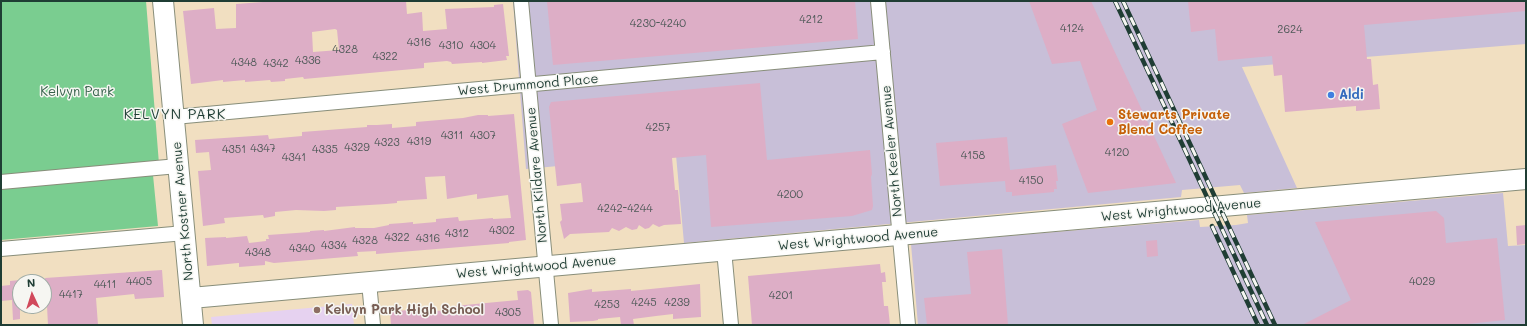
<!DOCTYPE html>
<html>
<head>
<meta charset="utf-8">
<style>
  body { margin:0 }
  #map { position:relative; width:1527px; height:326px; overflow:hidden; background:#f1dfc1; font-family:Mali,sans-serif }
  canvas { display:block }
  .frame { position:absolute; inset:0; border:2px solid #1f3d34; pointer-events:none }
  .north { position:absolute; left:12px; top:274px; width:40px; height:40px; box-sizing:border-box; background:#f6f6f2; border:1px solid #a0aca6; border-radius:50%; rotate:356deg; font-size:11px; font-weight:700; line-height:16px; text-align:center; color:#1f3d34 }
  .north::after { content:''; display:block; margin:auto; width:14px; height:18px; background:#d1495b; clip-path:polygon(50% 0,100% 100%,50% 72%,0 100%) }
</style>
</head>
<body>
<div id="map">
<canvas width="1527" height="326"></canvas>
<div class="frame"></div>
<div class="north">N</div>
</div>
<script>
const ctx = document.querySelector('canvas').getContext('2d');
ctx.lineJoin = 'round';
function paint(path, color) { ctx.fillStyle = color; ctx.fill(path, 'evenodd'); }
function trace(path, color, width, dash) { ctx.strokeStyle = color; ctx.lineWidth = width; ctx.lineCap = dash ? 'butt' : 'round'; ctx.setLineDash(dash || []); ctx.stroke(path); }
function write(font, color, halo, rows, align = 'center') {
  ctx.font = font + ' Mali,sans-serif'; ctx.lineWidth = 3; ctx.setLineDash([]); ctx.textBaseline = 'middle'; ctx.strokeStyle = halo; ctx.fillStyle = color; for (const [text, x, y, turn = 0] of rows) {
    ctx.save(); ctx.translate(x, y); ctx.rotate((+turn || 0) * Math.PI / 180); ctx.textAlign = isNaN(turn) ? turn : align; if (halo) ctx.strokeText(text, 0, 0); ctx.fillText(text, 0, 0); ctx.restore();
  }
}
const built = new Path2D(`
  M 352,304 L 354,325 L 212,325 L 211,317 Z`);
const industrial = new Path2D(`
  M 513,1 L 1526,1 L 1526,44 L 1242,67 L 1297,188 L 1244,193 L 1240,185 L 1182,190 L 1181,197 L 684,243 L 676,155 L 526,169 Z
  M 1503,193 L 1508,246 L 1526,245 L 1526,325 L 918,325 L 911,244 L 1199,220 L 1200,227 L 1236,225 L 1248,223 L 1247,215 Z`);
const green = new Path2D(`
  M 1,1 L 146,1 L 159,164 L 1,177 Z
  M 153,175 L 158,226 L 1,240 L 1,189 Z`);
const building = new Path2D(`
  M 276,1 L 406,1 L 407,14 L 422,12 L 423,31 L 447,29 L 445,9 L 494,7 L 494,5 L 503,4 L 509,56 L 506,56 L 507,60 L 482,63 L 482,62 L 452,64 L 451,62 L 447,61 L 424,63 L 424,68 L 304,79 L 303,77 L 285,79 L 285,81 L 271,82 L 270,80 L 245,82 L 245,80 L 223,82 L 223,80 L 191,84 L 183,11 L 214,8 L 216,29 L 236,28 L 236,4 ZM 335,29 L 337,30 L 339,50 L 313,52 L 312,32 Z
  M 547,1 L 855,1 L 858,39 L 553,65 Z
  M 1029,1 L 1091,1 L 1176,183 L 1088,193 L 1062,124 L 1097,110 L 1080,61 L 1052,64 Z
  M 1188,1 L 1526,1 L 1526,11 L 1364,25 L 1367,59 L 1371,59 L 1373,85 L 1378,84 L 1380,109 L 1356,111 L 1356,106 L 1285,112 L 1282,75 L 1274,76 L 1272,56 L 1218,61 L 1215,29 L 1191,32 Z
  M 760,83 L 767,160 L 870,150 L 872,174 L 871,177 L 873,206 L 872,210 L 852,216 L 711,227 L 706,155 L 672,158 L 675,190 L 678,190 L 681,224 L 664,225 L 659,227 L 653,224 L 649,228 L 645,229 L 639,225 L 637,229 L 632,230 L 626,227 L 619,231 L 612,228 L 609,232 L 570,234 L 564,239 L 560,222 L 562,220 L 560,204 L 583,202 L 581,183 L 557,186 L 549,107 L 551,102 Z
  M 514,114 L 526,240 L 509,242 L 509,243 L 376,254 L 376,251 L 357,252 L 358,256 L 274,263 L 265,261 L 265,265 L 239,267 L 239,263 L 238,263 L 207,266 L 205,238 L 226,237 L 226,238 L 247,236 L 249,243 L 266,241 L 266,239 L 269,239 L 268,235 L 310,232 L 310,231 L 324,230 L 324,231 L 355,227 L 355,228 L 374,228 L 389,225 L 389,224 L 403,223 L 413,222 L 413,224 L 436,222 L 436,219 L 458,217 L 459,221 L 493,218 L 493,219 L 511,218 L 508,195 L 477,199 L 477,194 L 447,199 L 445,176 L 425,177 L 427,199 L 397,201 L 397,203 L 386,204 L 336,207 L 336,210 L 324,211 L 296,210 L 275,212 L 275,216 L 264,218 L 263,215 L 224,218 L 225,223 L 203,226 L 198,171 L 211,170 L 209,152 L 196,153 L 195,140 L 268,135 L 269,139 L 302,136 L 302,132 L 367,127 L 367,125 L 377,125 L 392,124 L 392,128 L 416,126 L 416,122 L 463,118 L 478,115 L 488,115 L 488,116 Z
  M 1007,137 L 1010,170 L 1056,165 L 1058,181 L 1056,181 L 1057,189 L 1054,189 L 1054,192 L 1012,196 L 1012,192 L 1006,192 L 1005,181 L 940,186 L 936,143 Z
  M 1436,211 L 1444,218 L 1446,243 L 1497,238 L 1505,320 L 1458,325 L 1302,325 L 1351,300 L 1315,222 Z
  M 1526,225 L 1526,244 L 1517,245 L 1516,226 Z
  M 1157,240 L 1158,256 L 1147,257 L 1146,241 Z
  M 1002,249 L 1008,325 L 927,325 L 924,298 L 971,294 L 967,252 Z
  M 880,264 L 881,273 L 885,272 L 886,282 L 882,282 L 884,306 L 888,306 L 890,325 L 752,325 L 748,276 Z
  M 162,270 L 164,297 L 135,299 L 134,294 L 96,298 L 98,325 L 48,325 L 47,306 L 48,306 L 45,278 Z
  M 20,280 L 20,319 L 13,320 L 12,300 L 1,301 L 1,286 L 10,285 L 10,281 Z
  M 700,284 L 701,317 L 673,319 L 673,314 L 656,316 L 633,319 L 634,325 L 621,325 L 620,317 L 598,319 L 598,320 L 593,321 L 570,322 L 568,293 L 592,289 L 592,292 L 631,289 L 631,291 Z
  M 528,290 L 531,292 L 534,325 L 391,325 L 390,312 L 433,307 L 434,311 L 454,310 L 454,306 L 518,300 L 517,291 Z`);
const street = new Path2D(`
  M 521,1 L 551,325
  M 878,1 L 908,325
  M 174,117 L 883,52
  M 1,182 L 178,166
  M 1,249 L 185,233
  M 724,250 L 731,325
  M 369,282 L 373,325`);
const secondary = new Path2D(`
  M 163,1 L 193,325
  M 191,298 L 1526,179`);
const rail = new Path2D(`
  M 1115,1 L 1267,325
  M 1123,1 L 1275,325
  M 1212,226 L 1258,325`);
const markers = [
  [1331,95,4,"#3f7fe0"],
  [1110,122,4,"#e8710a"],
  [317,310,4,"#8d6e63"]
];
const numberNames = [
  ["4212",811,20],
  ["4230-4240",658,24],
  ["4124",1072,29],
  ["2624",1290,30],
  ["4316",419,43],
  ["4310",451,46],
  ["4304",483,46],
  ["4328",345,50],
  ["4322",385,57],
  ["4336",308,61],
  ["4348",244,63],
  ["4342",276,64],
  ["4257",658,128],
  ["4311",452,136],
  ["4307",483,136],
  ["4319",419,142],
  ["4323",387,143],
  ["4329",357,148],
  ["4347",263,149],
  ["4351",234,150],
  ["4335",325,150],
  ["4120",1117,153],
  ["4158",973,156],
  ["4341",294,158],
  ["4150",1031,181],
  ["4200",790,195],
  ["4242-4244",625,209],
  ["4302",502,231],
  ["4312",457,234],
  ["4322",397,238],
  ["4316",428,239],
  ["4328",365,241],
  ["4334",334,246],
  ["4340",302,249],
  ["4348",258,253],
  ["4405",139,282],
  ["4029",1422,282],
  ["4411",105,285],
  ["4417",71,295],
  ["4201",781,296],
  ["4245",644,303],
  ["4239",677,303],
  ["4253",607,305],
  ["4305",508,313]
];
const streetNames = [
  ["West Drummond Place",528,85,-5],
  ["North Keeler Avenue",892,151,-95],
  ["North Kildare Avenue",537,175,-95],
  ["West Wrightwood Avenue",1181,210,-5],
  ["North Kostner Avenue",183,211,-95],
  ["West Wrightwood Avenue",858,239,-5],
  ["West Wrightwood Avenue",536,267,-5]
];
const parkNames = [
  ["Kelvyn Park",77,92]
];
const shopNames = [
  ["Aldi",1339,95]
];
const foodNames = [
  ["Stewarts Private",1118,115],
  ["Blend Coffee",1118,130]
];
const educationNames = [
  ["Kelvyn Park High School",325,310]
];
const neighbourhoodNames = [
  ["KELVYN PARK",175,115]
];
paint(built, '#e6d2f0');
paint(industrial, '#c8bfd8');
paint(green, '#7acd90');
paint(building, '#ddaec6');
trace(street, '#888e7a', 16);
trace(secondary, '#888e7a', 22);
trace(street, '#fff', 14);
trace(secondary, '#fff', 20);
trace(rail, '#1f3d34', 4.5);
trace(rail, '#f6f6f2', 3, [9]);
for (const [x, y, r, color] of markers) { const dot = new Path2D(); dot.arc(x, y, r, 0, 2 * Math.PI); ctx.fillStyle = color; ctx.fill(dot); trace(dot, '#f6f6f2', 1.5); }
write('11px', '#4e5958', null, numberNames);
write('13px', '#1f3d34', '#f6f6f2', streetNames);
write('13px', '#36614b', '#f6f6f2', parkNames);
write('bold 13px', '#366cbe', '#f6f6f2', shopNames, 'left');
write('bold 13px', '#c56008', '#f6f6f2', foodNames, 'left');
write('bold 13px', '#785e54', '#f6f6f2', educationNames, 'left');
ctx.letterSpacing = '1px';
write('14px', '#1f3d34', '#f6f6f2', neighbourhoodNames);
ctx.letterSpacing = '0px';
</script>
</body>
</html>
